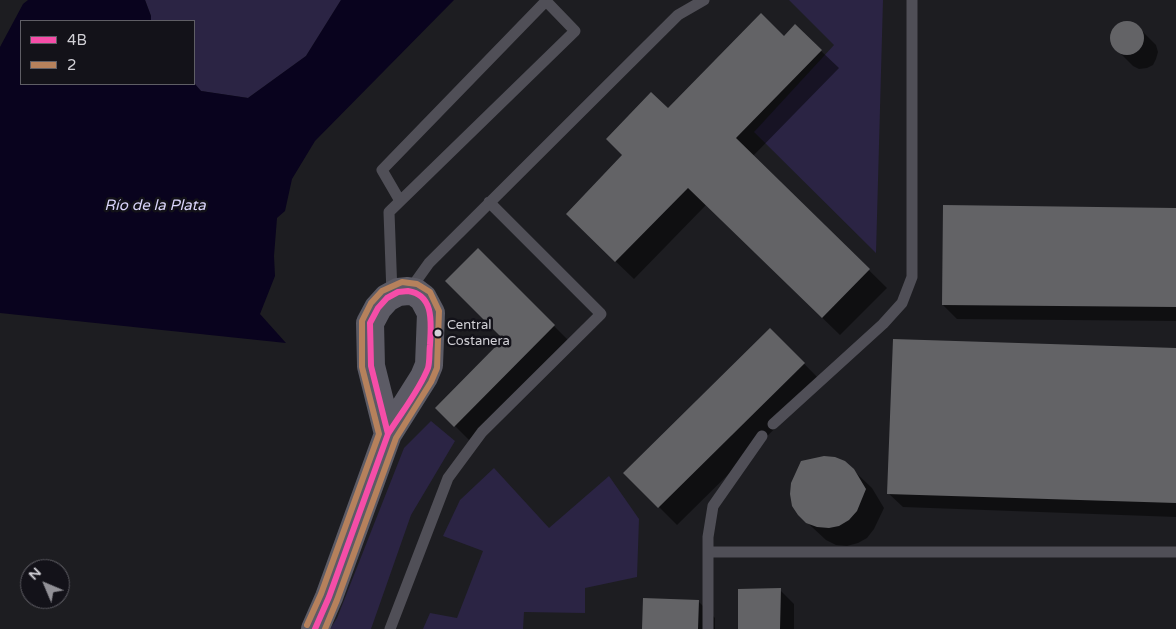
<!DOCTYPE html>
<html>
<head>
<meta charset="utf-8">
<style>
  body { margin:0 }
  #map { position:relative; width:1176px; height:629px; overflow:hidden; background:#1d1d21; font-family:"Varela Round",sans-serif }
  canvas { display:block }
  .legend { position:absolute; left:20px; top:20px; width:175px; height:65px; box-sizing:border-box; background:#131219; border:1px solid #5f5e65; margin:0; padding:6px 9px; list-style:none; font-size:15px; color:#d1d0d6 }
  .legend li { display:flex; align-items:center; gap:10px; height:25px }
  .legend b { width:25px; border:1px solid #5f5e65 }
  .north { position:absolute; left:20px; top:559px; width:50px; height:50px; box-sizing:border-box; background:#131219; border:1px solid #5f5e65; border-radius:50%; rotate:315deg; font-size:14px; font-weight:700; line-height:20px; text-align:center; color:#d1d0d6 }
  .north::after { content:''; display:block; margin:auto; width:18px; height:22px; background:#929197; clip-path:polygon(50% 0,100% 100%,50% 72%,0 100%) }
</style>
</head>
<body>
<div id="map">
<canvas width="1176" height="629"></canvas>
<ul class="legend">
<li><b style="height:6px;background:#f54da8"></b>4B</li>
<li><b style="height:6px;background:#b6815c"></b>2</li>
</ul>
<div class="north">N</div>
</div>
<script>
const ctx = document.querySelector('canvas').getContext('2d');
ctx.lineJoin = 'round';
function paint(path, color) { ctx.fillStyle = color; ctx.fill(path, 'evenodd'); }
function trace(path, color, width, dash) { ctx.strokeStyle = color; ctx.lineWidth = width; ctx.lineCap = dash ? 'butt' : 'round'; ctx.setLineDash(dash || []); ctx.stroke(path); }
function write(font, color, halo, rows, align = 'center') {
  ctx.font = font + ' "Varela Round",sans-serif'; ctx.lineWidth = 5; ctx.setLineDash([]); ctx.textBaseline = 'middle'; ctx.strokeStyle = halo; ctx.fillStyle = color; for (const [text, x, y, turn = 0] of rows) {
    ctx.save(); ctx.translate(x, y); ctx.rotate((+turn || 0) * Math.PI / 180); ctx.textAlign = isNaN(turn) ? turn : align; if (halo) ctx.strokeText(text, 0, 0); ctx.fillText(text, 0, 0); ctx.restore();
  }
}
const green = new Path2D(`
  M 145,0 L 341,0 L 306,56 L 248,98 L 201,91 L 194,83 L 194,21 L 151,21 L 151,16 Z
  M 789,0 L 883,0 L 876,253 L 754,132 L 834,45 Z
  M 431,421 L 455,441 L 411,515 L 371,629 L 330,629 L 337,618 L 404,448 Z
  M 494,468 L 549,528 L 609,476 L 639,519 L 637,577 L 585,588 L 585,613 L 524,612 L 523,629 L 423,629 L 430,613 L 457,618 L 483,551 L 443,536 L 460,500 Z`);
const water = new Path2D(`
  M 28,0 L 145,0 L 151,16 L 151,21 L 21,21 L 21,84 L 194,83 L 201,91 L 248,98 L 306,56 L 341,0 L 454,0 L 315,141 L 292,179 L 285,211 L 277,218 L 274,256 L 275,276 L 260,314 L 286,343 L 0,313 L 0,47 L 23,4 Z`);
const shadow = new Path2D(`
  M 1122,23 L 1129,23 L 1136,25 L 1156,45 L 1158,52 L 1156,59 L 1153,65 L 1147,68 L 1139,69 L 1133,66 L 1113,46 L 1111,39 L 1112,32 L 1116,27 Z
  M 784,38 L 821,51 L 839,68 L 753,156 L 887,288 L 840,335 L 706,205 L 634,279 L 585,232 L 668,110 Z
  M 1176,209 L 1176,321 L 957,319 L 943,305 Z
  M 478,250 L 572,344 L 473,444 L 437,408 L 505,339 Z
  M 770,329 L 822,382 L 677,525 L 625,473 Z
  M 1176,349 L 1176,517 L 903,507 L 888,493 Z
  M 853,470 L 872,488 L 884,508 L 874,529 L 867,538 L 858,543 L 847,546 L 836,545 L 826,540 L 799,515 Z
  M 780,590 L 794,604 L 794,629 L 739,629 Z
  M 698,601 L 715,618 L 715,629 L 644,629 Z`);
const building = new Path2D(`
  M 761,13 L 784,36 L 795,24 L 822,50 L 736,138 L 870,269 L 822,318 L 688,188 L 615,262 L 566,214 L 622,155 L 606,139 L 651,92 L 668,108 Z
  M1110 38a17 17 0 1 1 34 0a17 17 0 1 1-34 0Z
  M 943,205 L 1176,208 L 1176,307 L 942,305 Z
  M 478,248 L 555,325 L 454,427 L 435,408 L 503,339 L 445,281 Z
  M 770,328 L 805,363 L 658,508 L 623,473 Z
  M 893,339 L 1176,348 L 1176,503 L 887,494 Z
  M 824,456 L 835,457 L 845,461 L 854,469 L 866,489 L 857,511 L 849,520 L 839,526 L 829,528 L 817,527 L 806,523 L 798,515 L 792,506 L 790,494 L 791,483 L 801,461 Z
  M 781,588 L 780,629 L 738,629 L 738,589 Z
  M 643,598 L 699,600 L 698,629 L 642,629 Z`);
const lane = new Path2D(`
  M 409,291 L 429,263 L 678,15 L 704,0
  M 392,294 L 389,212 L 575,31 L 546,1 L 382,170 L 400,201
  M 773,424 L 883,324 L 902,303 L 912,277 L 912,0
  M 708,552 L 1176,552
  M 390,629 L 448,478 L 482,432 L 601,314 L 489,202
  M 708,629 L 708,537 L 713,506 L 762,436`);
const secondary = new Path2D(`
  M 315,629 L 329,597 L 388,434 L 424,377 L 429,365 L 431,313 L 423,298 L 415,292 L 408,291 L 398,292 L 387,298 L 378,308 L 370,323 L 371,366 L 388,434`);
const bus1 = new Path2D(`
  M 408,291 C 435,295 431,324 430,345 C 429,352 430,361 428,368 C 419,391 401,413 388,434 L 371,366 L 370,323 L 378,308 L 387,298 L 398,292 Z
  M 315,629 L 329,597 L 388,434`);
const bus2 = new Path2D(`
  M 307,625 L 321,594 L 379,434 L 362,367 L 362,321 L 371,303 L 382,291 L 402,282 L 417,284 L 430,292 L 439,311 L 437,368 L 431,382 L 396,438 L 337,600 L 325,629`);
const markers = [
  [438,333,4.5,"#d1d0d6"]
];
const busNames = [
  ["Central",447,326],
  ["Costanera",447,342]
];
const waterNames = [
  ["Río de la Plata",155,206]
];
paint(green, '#2b2444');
paint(water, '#09031e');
paint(shadow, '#0007');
paint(building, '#636366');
trace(lane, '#504f57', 11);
trace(secondary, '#5c5b65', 28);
trace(bus1, '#f54da8', 6);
trace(bus2, '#b6815c', 6);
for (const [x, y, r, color] of markers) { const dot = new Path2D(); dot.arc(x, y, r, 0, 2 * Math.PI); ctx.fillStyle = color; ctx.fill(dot); trace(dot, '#131219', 2); }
write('13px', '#d1d0d6', '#131219', busNames, 'left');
write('italic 15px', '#d8d3f8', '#131219', waterNames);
</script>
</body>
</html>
